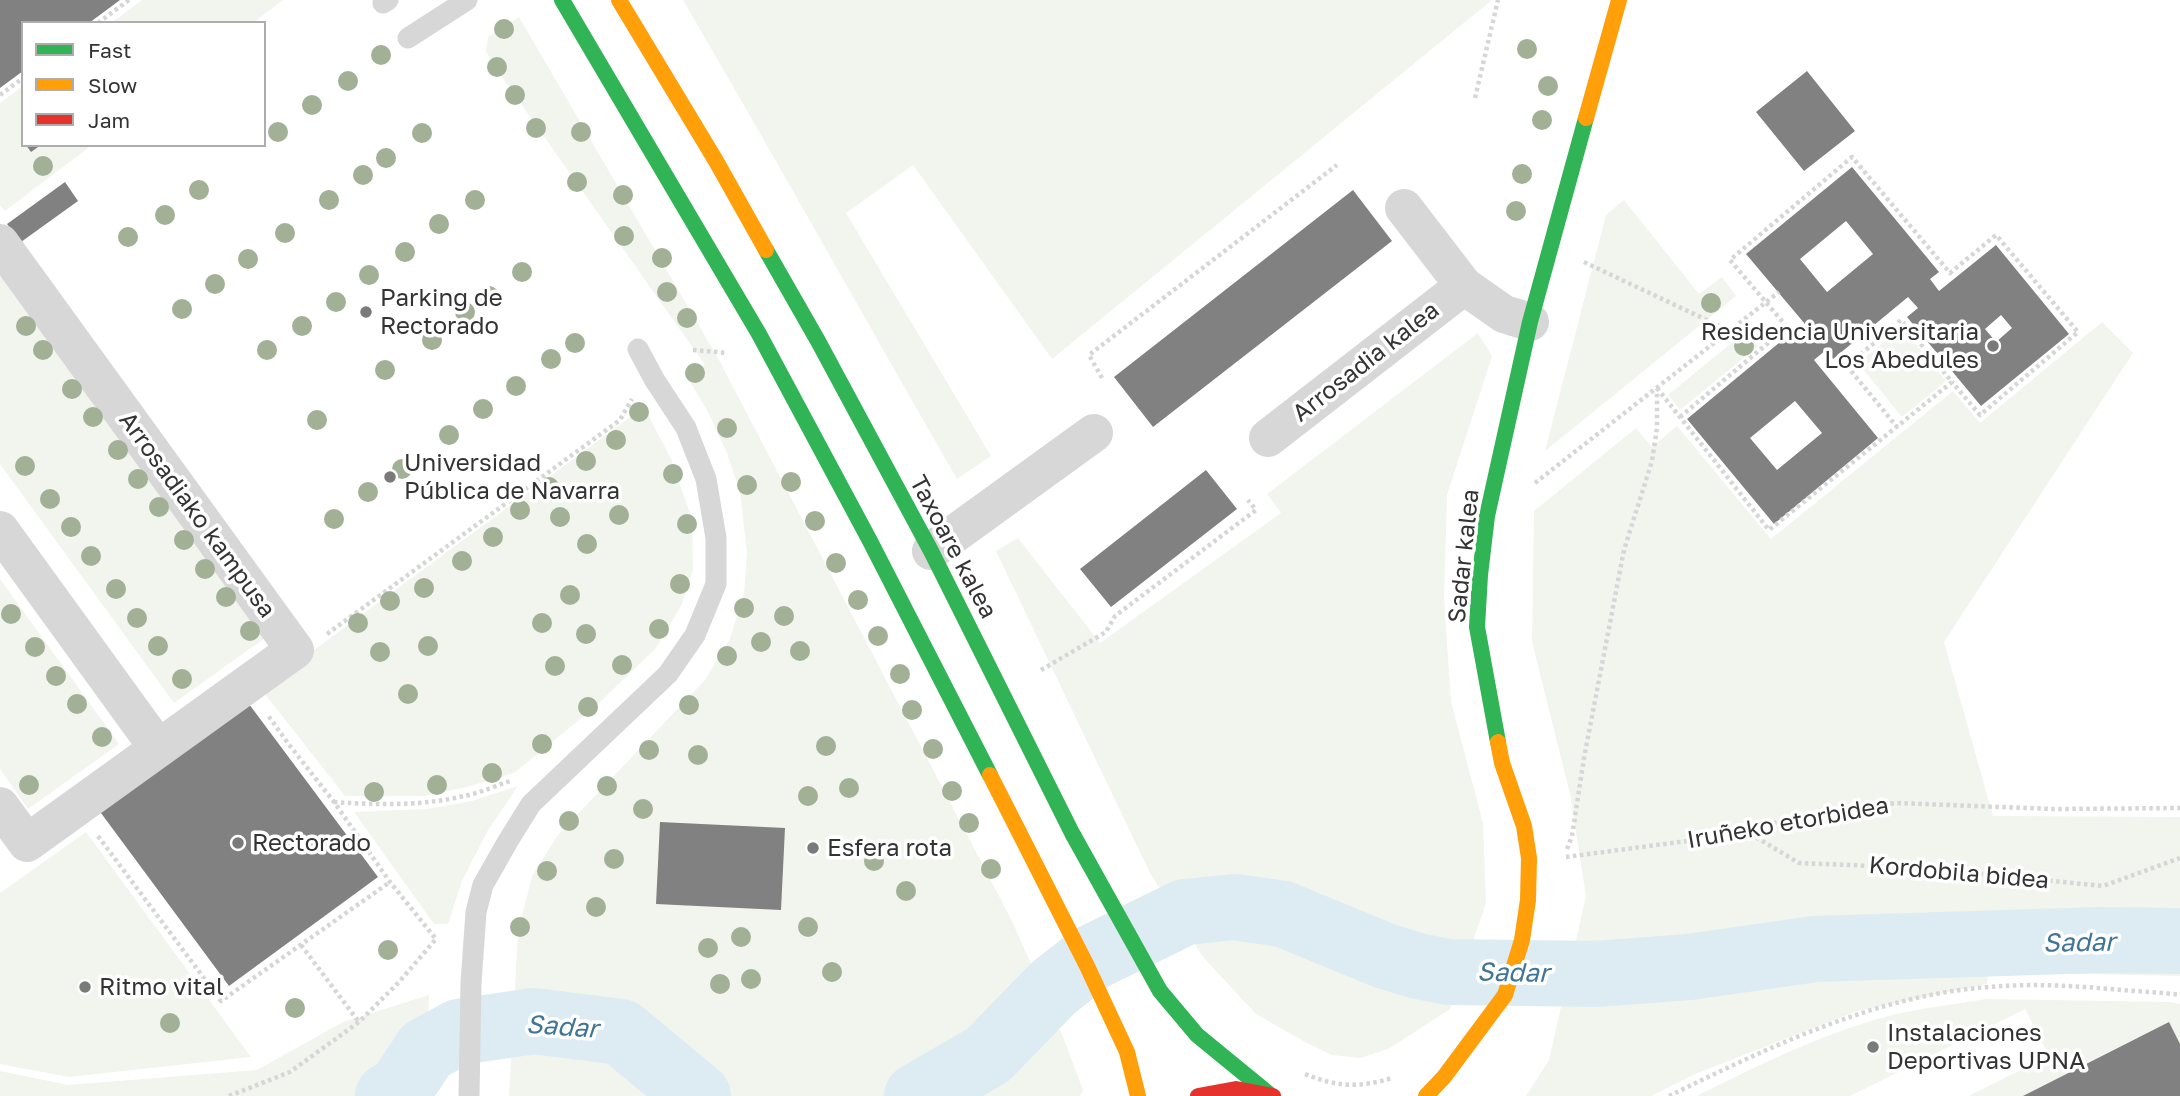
<!DOCTYPE html>
<html>
<head>
<meta charset="utf-8">
<style>
  body { margin:0 }
  #map { position:relative; width:2180px; height:1096px; overflow:hidden; background:#fff; font-family:"Golos Text",sans-serif }
  canvas { display:block }
  .legend { position:absolute; left:21px; top:21px; width:245px; height:126px; box-sizing:border-box; background:#fff; border:2px solid #adadad; margin:0; padding:9px 12px; list-style:none; font-size:21px; color:#333 }
  .legend li { display:flex; align-items:center; gap:14px; height:35px }
  .legend b { width:35px; border:2px solid #adadad }
</style>
</head>
<body>
<div id="map">
<canvas width="2180" height="1096"></canvas>
<ul class="legend">
<li><b style="height:9px;background:#30b455"></b>Fast</li>
<li><b style="height:9px;background:#ff9f0a"></b>Slow</li>
<li><b style="height:9px;background:#e5322d"></b>Jam</li>
</ul>
</div>
<script>
const ctx = document.querySelector('canvas').getContext('2d');
ctx.lineJoin = 'round';
function paint(path, color) { ctx.fillStyle = color; ctx.fill(path, 'evenodd'); }
function trace(path, color, width, dash) { ctx.strokeStyle = color; ctx.lineWidth = width; ctx.lineCap = dash ? 'butt' : 'round'; ctx.setLineDash(dash || []); ctx.stroke(path); }
function write(font, color, halo, rows, align = 'center') {
  ctx.font = font + ' "Golos Text",sans-serif'; ctx.lineWidth = 7; ctx.setLineDash([]); ctx.textBaseline = 'middle'; ctx.strokeStyle = halo; ctx.fillStyle = color; for (const [text, x, y, turn = 0] of rows) {
    ctx.save(); ctx.translate(x, y); ctx.rotate((+turn || 0) * Math.PI / 180); ctx.textAlign = isNaN(turn) ? turn : align; if (halo) ctx.strokeText(text, 0, 0); ctx.fillText(text, 0, 0); ctx.restore();
  }
}
const green = new Path2D(`
  M 142,0 L 283,0 L 253,23 L 111,23 Z
  M 683,0 L 1492,0 L 1052,359 L 913,165 L 846,213 L 991,456 L 957,479 C 865,319 776,159 683,0 Z
  M 519,17 L 719,360 L 1012,921 L 1063,1037 L 1083,1090 L 1080,1096 L 509,1096 L 518,933 L 532,876 L 558,835 L 705,680 L 730,639 L 744,593 L 747,553 L 740,492 L 727,453 L 709,414 L 688,378 L 705,365 L 495,67 L 486,51 L 488,37 Z
  M 23,86 L 23,145 L 92,145 L 5,211 L 0,205 L 0,103 Z
  M 1624,200 L 1699,294 L 1722,277 L 1736,296 L 1545,451 L 1606,215 Z
  M 0,274 L 265,638 L 174,703 L 0,464 Z
  M 2102,322 L 2133,353 L 1944,642 L 1993,816 L 2180,817 L 2180,976 L 1989,972 L 1987,984 L 1857,1011 L 1695,1074 L 1651,1096 L 1526,1096 L 1549,1060 L 1586,896 L 1570,794 L 1532,642 L 1534,511 L 1636,428 L 1652,447 L 1677,426 L 1771,539 L 1953,391 L 1980,423 Z
  M 1902,328 L 1946,381 L 1902,417 L 1858,363 Z
  M 1746,331 L 1758,346 L 1680,410 L 1668,395 Z
  M 1478,333 L 1492,356 L 1447,495 L 1444,598 L 1451,702 L 1483,823 L 1486,903 L 1450,1009 L 1390,1048 L 1361,1058 L 1332,1055 L 1305,1042 L 1256,1014 L 1203,957 L 1150,873 L 996,551 L 1018,538 L 1100,643 L 1281,513 L 1267,494 Z
  M 644,407 L 671,459 L 692,519 L 693,569 L 681,606 L 656,648 L 595,707 L 514,773 L 467,787 L 424,796 L 345,796 L 261,689 Z
  M 0,579 L 119,744 L 28,809 L 0,769 Z
  M 518,786 L 488,830 L 462,881 L 448,924 L 434,924 L 354,812 L 427,809 L 472,801 Z
  M 86,832 L 251,1057 L 69,1077 L 0,1064 L 0,893 Z
  M 429,995 L 426,1096 L 0,1096 L 0,1071 L 68,1085 L 257,1070 L 343,1022 Z
  M 1986,999 L 2169,1002 L 2180,1004 L 2180,1096 L 1969,1096 L 2049,1056 L 2025,1009 L 1850,1096 L 1697,1096 C 1763,1063 1829,1030 1901,1013 C 1929,1007 1958,1004 1986,999 Z`);
const river = new Path2D(`
  M 388,1096 L 400,1089 L 426,1050 L 459,1032 L 534,1021 L 621,1032 L 698,1096
  M 917,1096 L 988,1055 L 1053,988 L 1091,958 L 1185,912 L 1235,907 L 1283,914 L 1385,956 L 1418,966 L 1448,972 L 1596,974 L 1689,967 L 1815,949 L 2099,940 L 2180,941`);
const building = new Path2D(`
  M 0,0 L 120,0 L 89,23 L 23,23 L 23,71 L 0,88 Z
  M 1807,71 L 1855,131 L 1804,171 L 1756,112 Z
  M 26,145 L 41,145 L 31,152 Z
  M 1852,167 L 1939,272 L 1930,279 L 1939,291 L 1996,245 L 2069,334 L 1981,406 L 1907,317 L 1918,308 L 1908,297 L 1833,359 L 1826,350 L 1814,360 L 1878,438 L 1774,524 L 1687,419 L 1791,333 L 1797,340 L 1810,330 L 1746,254 ZM 1846,221 L 1873,254 L 1827,292 L 1800,259 ZM 2001,315 L 2012,328 L 1996,342 L 1985,329 ZM 1795,401 L 1822,433 L 1777,470 L 1750,438 Z
  M 65,182 L 78,201 L 21,242 L 7,224 Z
  M 1353,190 L 1392,241 L 1153,427 L 1114,377 Z
  M 1206,470 L 1237,509 L 1111,607 L 1080,569 Z
  M 246,700 L 378,877 L 229,986 L 98,809 Z
  M 660,822 L 785,828 L 781,910 L 656,904 Z
  M 2169,1022 L 2180,1044 L 2180,1096 L 2023,1096 Z`);
const path = new Path2D(`
  M 98,23 L 129,0
  M 0,95 L 23,78
  M 1475,98 L 1498,0
  M 1584,262 L 1730,331
  M 693,350 L 728,353
  M 1102,378 L 1089,355 L 1337,165
  M 1657,388 L 1769,530 L 1952,382 L 1901,320 L 1847,366 L 1897,427
  M 1680,417 L 1787,327 L 1730,260 L 1852,157 L 1950,273 L 1996,235 L 2078,332 L 1980,415 L 1952,382
  M 1535,483 L 1779,292
  M 327,634 L 620,420 L 632,399
  M 1041,670 L 1106,632 L 1115,616 L 1256,510 L 1248,500
  M 334,802 C 376,805 423,806 464,796 C 480,793 495,786 510,781
  M 1744,830 L 1799,863 L 1923,868 L 2103,886 L 2180,858
  M 98,836 L 221,1001 L 390,882
  M 1567,849 L 1572,836 L 1584,758 L 1624,550 L 1652,461 L 1657,428 L 1657,389
  M 1566,857 L 1687,841 L 1817,814 L 1896,803 L 2054,809 L 2180,808
  M 301,945 L 359,1022
  M 1305,1074 C 1337,1087 1359,1088 1392,1078
  M 229,1096 L 290,1072 L 359,1022 L 399,982 L 436,939 L 390,882 L 334,802 L 290,746 L 267,714
  M 1669,1096 C 1769,1047 1877,995 1989,987 C 2034,983 2077,986 2122,990 C 2141,992 2161,992 2180,995`);
const lane = new Path2D(`
  M 383,3 L 388,0
  M 408,38 L 467,0
  M 469,1096 L 471,983 L 476,912 L 483,885 L 508,841 L 531,804 L 668,674 L 695,635 L 716,584 L 716,538 L 706,479 L 686,428 L 654,379 L 638,349`);
const street = new Path2D(`
  M 1404,208 L 1464,286 L 1504,314 L 1530,322
  M 0,243 L 295,650 L 27,843 L 0,806
  M 1268,438 L 1464,286
  M 0,530 L 158,748
  M 931,551 L 1094,433`);
const fast = new Path2D(`
  M 562,0 L 759,334 L 870,541 L 990,775
  M 766,250 L 818,341 L 931,551 L 1072,833 L 1160,991 L 1197,1035 L 1269,1094
  M 1498,742 L 1477,627 L 1480,575 L 1487,516 L 1530,322 L 1586,118`);
const slow = new Path2D(`
  M 619,0 L 716,161 L 766,250
  M 1586,118 L 1619,0
  M 990,775 L 1087,966 L 1127,1052 L 1138,1096
  M 1426,1096 L 1444,1077 L 1505,995 L 1522,940 L 1528,900 L 1529,858 L 1524,826 L 1502,763 L 1498,742`);
const jam = new Path2D(`
  M 1198,1096 L 1236,1089 L 1273,1096`);
const trees = [
  [504,29],
  [1527,49],
  [381,55],
  [497,67],
  [348,81],
  [1548,86],
  [515,95],
  [312,105],
  [1542,120],
  [536,128],
  [278,132],
  [581,132],
  [422,133],
  [386,158],
  [43,166],
  [1522,174],
  [363,175],
  [577,182],
  [199,190],
  [623,195],
  [329,200],
  [475,200],
  [1516,211],
  [165,215],
  [439,224],
  [285,233],
  [624,236],
  [128,237],
  [405,252],
  [662,258],
  [248,259],
  [522,272],
  [369,275],
  [215,284],
  [667,292],
  [489,296],
  [336,302],
  [1711,303],
  [182,309],
  [465,312],
  [687,318],
  [26,326],
  [302,326],
  [432,340],
  [575,343],
  [1744,346],
  [43,350],
  [267,350],
  [551,359],
  [385,370],
  [695,373],
  [516,386],
  [72,389],
  [483,409],
  [639,412],
  [93,417],
  [317,420],
  [727,428],
  [449,435],
  [616,440],
  [118,450],
  [586,461],
  [25,466],
  [402,469],
  [673,474],
  [138,479],
  [791,482],
  [747,485],
  [549,487],
  [368,492],
  [50,499],
  [159,507],
  [520,510],
  [619,515],
  [560,517],
  [334,519],
  [815,521],
  [687,524],
  [71,527],
  [493,537],
  [184,540],
  [587,544],
  [91,556],
  [462,561],
  [836,563],
  [205,569],
  [680,584],
  [424,588],
  [116,589],
  [570,595],
  [226,597],
  [858,600],
  [390,601],
  [744,608],
  [11,614],
  [784,616],
  [137,618],
  [358,623],
  [542,623],
  [659,629],
  [250,631],
  [586,634],
  [878,636],
  [761,642],
  [158,646],
  [428,646],
  [35,647],
  [800,651],
  [380,652],
  [727,656],
  [622,665],
  [555,666],
  [900,674],
  [56,676],
  [182,679],
  [408,694],
  [77,704],
  [689,705],
  [588,707],
  [912,710],
  [102,737],
  [542,744],
  [826,746],
  [933,749],
  [649,750],
  [698,755],
  [492,773],
  [29,785],
  [437,785],
  [607,786],
  [849,788],
  [952,791],
  [374,792],
  [808,796],
  [643,809],
  [569,821],
  [969,823],
  [614,859],
  [874,861],
  [991,869],
  [547,871],
  [906,891],
  [596,907],
  [520,927],
  [808,927],
  [741,937],
  [708,948],
  [388,950],
  [832,972],
  [751,979],
  [720,984],
  [295,1008],
  [170,1023]
];
const markers = [
  [366,312,7,"#7a7a7a"],
  [1993,346,7,"#7a7a7a"],
  [390,477,7,"#7a7a7a"],
  [238,843,7,"#7a7a7a"],
  [813,848,7,"#7a7a7a"],
  [85,987,7,"#7a7a7a"],
  [1873,1047,7,"#7a7a7a"]
];
const poiNames = [
  ["Parking de",380,298],
  ["Rectorado",380,326],
  ["Residencia Universitaria",1979,332,"right"],
  ["Los Abedules",1979,360,"right"],
  ["Universidad",404,463],
  ["Pública de Navarra",404,491],
  ["Rectorado",252,843],
  ["Esfera rota",827,848],
  ["Ritmo vital",99,987],
  ["Instalaciones",1887,1033],
  ["Deportivas UPNA",1887,1061]
];
const streetNames = [
  ["Arrosadia kalea",1366,362,-38],
  ["Arrosadiako kampusa",197,515,54],
  ["Taxoare kalea",953,547,62],
  ["Sadar kalea",1464,556,-84],
  ["Iruñeko etorbidea",1788,823,-10],
  ["Kordobila bidea",1959,873,5]
];
const waterNames = [
  ["Sadar",2079,943,-1],
  ["Sadar",1513,973,1],
  ["Sadar",562,1027,4]
];
paint(green, '#f1f5ed');
trace(river, '#ddebf3', 66);
paint(building, '#818181');
trace(path, '#d6d6d6', 4.5, [3.5, 3.5]);
trace(lane, '#d7d7d7', 21);
trace(street, '#d7d7d7', 38);
trace(fast, '#30b455', 16);
trace(slow, '#ff9f0a', 16);
trace(jam, '#e5322d', 16);
ctx.fillStyle = '#a2b095';
for (const [x, y] of trees) { ctx.beginPath(); ctx.arc(x, y, 10, 0, 2 * Math.PI); ctx.fill(); }
for (const [x, y, r, color] of markers) { const dot = new Path2D(); dot.arc(x, y, r, 0, 2 * Math.PI); ctx.fillStyle = color; ctx.fill(dot); trace(dot, '#fff', 2.5); }
write('24px', '#333', '#fff', poiNames, 'left');
write('24px', '#333', '#fff', streetNames);
write('italic 26px', '#3f7597', '#fff', waterNames);
</script>
</body>
</html>
